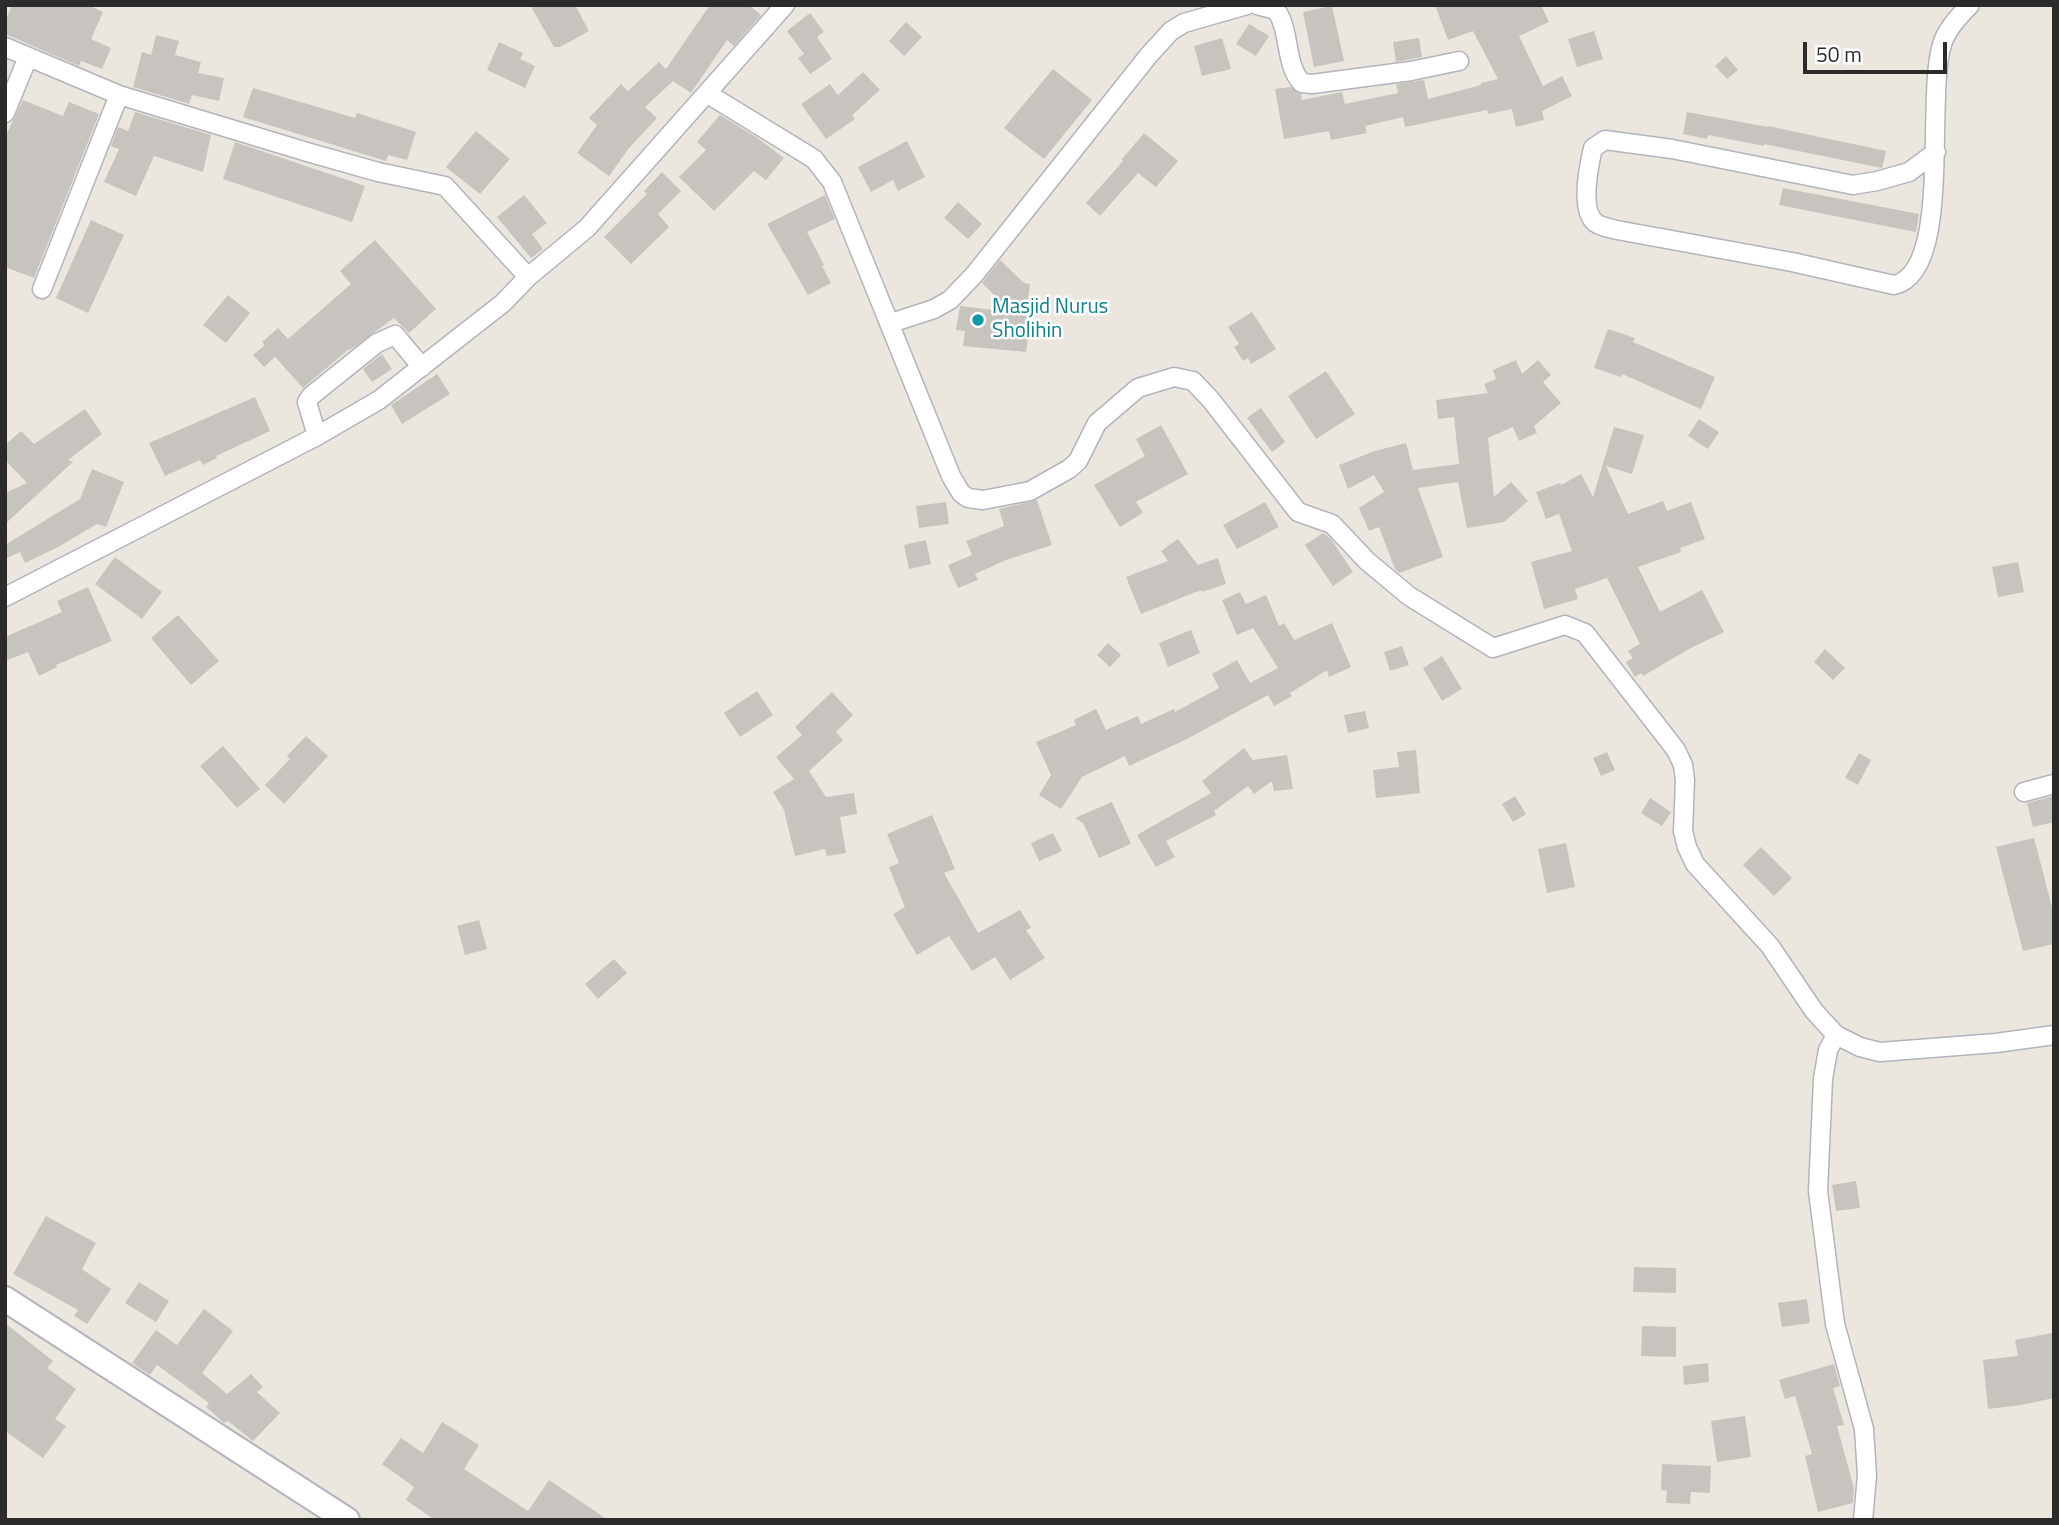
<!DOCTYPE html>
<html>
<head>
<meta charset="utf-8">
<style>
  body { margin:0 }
  #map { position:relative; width:2059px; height:1525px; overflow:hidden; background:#ebe7df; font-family:"Titillium Web",sans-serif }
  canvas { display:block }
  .frame { position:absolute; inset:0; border:7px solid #2b2b2b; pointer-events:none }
  .scale { position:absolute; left:1803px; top:42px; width:144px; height:32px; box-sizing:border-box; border:4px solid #2b2b2b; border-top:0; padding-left:9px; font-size:21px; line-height:24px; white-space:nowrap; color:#2b2b2b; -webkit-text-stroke:5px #fff; paint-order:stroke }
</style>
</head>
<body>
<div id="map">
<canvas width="2059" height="1525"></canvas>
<div class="frame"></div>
<div class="scale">50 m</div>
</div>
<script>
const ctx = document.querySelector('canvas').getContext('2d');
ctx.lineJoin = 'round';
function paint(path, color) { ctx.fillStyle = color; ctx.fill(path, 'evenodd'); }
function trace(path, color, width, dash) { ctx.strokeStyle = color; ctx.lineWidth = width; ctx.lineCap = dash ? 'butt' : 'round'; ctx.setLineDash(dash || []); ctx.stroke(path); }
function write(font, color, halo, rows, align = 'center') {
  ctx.font = font + ' "Titillium Web",sans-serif'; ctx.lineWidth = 5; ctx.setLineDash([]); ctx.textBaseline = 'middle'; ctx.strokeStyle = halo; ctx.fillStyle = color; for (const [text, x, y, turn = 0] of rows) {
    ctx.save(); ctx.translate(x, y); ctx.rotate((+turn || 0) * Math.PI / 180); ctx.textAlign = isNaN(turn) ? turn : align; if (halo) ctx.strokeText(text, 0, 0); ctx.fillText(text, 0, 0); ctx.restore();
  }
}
const building = new Path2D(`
  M 12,5 L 88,5 L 103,12 L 91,39 L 111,48 L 102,69 L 81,61 L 79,66 L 5,34 L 5,22 Z
  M 530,5 L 575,5 L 589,31 L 560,47 L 554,47 Z
  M 710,5 L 749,5 L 761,15 L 734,46 L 727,40 L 691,93 L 673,81 L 645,107 L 657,118 L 629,148 L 609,176 L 577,153 L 597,125 L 589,118 L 621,84 L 628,91 L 659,62 L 666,69 Z
  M 1435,5 L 1541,5 L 1549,22 L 1519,36 L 1543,86 L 1562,76 L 1572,96 L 1542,111 L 1544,120 L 1516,127 L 1512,109 L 1488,114 L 1487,110 L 1405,127 L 1403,117 L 1365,126 L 1367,133 L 1331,140 L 1329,131 L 1284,139 L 1275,89 L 1291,87 L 1301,94 L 1302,100 L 1342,92 L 1345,104 L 1398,93 L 1396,84 L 1424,80 L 1428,99 L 1481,85 L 1481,83 L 1498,79 L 1473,31 L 1448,40 Z
  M 1332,6 L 1344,61 L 1314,67 L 1303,12 Z
  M 810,13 L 824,32 L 817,37 L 832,59 L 810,74 L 798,58 L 804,54 L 787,31 Z
  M 906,22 L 922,37 L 904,56 L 889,41 Z
  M 1249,24 L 1269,36 L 1256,56 L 1236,44 Z
  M 1594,31 L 1603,59 L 1577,67 L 1568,39 Z
  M 156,35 L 179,41 L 175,55 L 201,62 L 198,73 L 224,78 L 219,101 L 192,95 L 189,104 L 133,87 L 142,52 L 151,55 Z
  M 1222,38 L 1231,69 L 1202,76 L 1194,46 Z
  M 1419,38 L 1422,57 L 1396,62 L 1393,42 Z
  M 499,42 L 523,53 L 520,59 L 535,66 L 525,88 L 487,70 Z
  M 1726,56 L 1738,70 L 1727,79 L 1715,66 Z
  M 1053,69 L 1092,100 L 1044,159 L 1004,128 Z
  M 863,72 L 880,90 L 852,115 L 855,119 L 826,139 L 801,104 L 830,84 L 838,95 Z
  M 253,88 L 355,118 L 357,113 L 416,132 L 407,160 L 388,155 L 386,161 L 243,117 Z
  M 23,100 L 63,116 L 69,102 L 99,114 L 34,278 L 5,267 L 5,137 Z
  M 135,112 L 211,135 L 203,172 L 154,156 L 136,196 L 104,182 L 119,149 L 111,146 L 118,127 L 128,131 Z
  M 1687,112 L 1768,127 L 1768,126 L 1886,151 L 1882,168 L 1764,144 L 1764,146 L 1708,135 L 1707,139 L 1683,134 Z
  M 720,115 L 756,137 L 784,158 L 766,180 L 754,171 L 714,211 L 679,177 L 706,150 L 697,142 Z
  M 476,131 L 510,159 L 480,194 L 446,167 Z
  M 1144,133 L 1178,161 L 1156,187 L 1138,173 L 1100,216 L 1086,203 L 1123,161 L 1122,159 Z
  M 907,141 L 925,177 L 898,191 L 893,180 L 871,192 L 858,167 Z
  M 235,142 L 365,186 L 352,222 L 223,179 Z
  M 662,172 L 681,191 L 658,214 L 669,227 L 631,264 L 604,237 L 647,194 L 644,191 Z
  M 1783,188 L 1919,214 L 1916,232 L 1779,205 Z
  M 524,195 L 547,223 L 532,234 L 543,249 L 531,258 L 497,217 Z
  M 825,195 L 835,219 L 807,232 L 824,265 L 822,266 L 831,283 L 808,295 L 767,224 Z
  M 958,202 L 982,224 L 968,239 L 944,218 Z
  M 91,220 L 124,235 L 88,313 L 56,298 Z
  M 375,240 L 436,309 L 409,333 L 394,318 L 350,350 L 349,349 L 303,388 L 275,357 L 264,367 L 253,355 L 265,345 L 262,342 L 278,328 L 288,339 L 351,284 L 340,271 Z
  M 1000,260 L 1024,283 L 1030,284 L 1027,306 L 1032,307 L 1026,352 L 963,346 L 965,331 L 956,330 L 960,306 L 1012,312 L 982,283 Z
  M 228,295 L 250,313 L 226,343 L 203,325 Z
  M 1252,312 L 1276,349 L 1251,364 L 1248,358 L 1243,361 L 1234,347 L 1239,344 L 1228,327 Z
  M 1608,329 L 1635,338 L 1633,342 L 1715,377 L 1701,409 L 1622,374 L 1621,377 L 1594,368 Z
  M 382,354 L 392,369 L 372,382 L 363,369 Z
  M 1516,360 L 1522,374 L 1538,360 L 1551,375 L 1543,382 L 1561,403 L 1534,426 L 1537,433 L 1519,441 L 1513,427 L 1488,438 L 1494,497 L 1511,482 L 1528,501 L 1504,522 L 1467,528 L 1458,482 L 1418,488 L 1443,557 L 1399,573 L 1395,569 L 1379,527 L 1369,531 L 1359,508 L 1384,492 L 1374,475 L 1348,489 L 1339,465 L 1375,451 L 1406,443 L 1413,470 L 1459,464 L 1454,417 L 1438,419 L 1436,400 L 1488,393 L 1484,384 L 1496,379 L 1493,370 Z
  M 1326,371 L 1355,414 L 1316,439 L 1288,396 Z
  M 437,374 L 450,394 L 402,424 L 391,405 Z
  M 255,397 L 270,431 L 216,456 L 217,458 L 203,465 L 200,460 L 165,476 L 149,443 Z
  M 1261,408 L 1285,442 L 1272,452 L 1247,418 Z
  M 85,409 L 102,434 L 68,460 L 73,462 L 5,524 L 5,493 L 27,483 L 5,460 L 5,445 L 21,431 L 34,444 Z
  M 1699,419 L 1719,432 L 1708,449 L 1688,436 Z
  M 1161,425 L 1188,474 L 1136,502 L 1143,513 L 1120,527 L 1094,485 L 1145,456 L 1136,439 Z
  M 1614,427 L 1644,435 L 1632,474 L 1606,466 L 1628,514 L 1663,501 L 1667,511 L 1691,502 L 1705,539 L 1680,548 L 1681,552 L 1638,567 L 1660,612 L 1702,590 L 1724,632 L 1689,649 L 1643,676 L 1641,673 L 1635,677 L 1626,662 L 1633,658 L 1628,651 L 1640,644 L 1607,578 L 1575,589 L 1578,599 L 1544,609 L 1531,562 L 1572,551 L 1559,514 L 1546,519 L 1536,492 L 1560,483 L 1561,485 L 1581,474 L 1593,497 Z
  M 92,469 L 124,482 L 106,527 L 97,524 L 58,547 L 25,563 L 20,552 L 5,559 L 5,545 L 80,499 Z
  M 1037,500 L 1052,545 L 1006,560 L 975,574 L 978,580 L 958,588 L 948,565 L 972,555 L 966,541 L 1004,526 L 999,509 Z
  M 946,502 L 949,524 L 919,528 L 916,506 Z
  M 1265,502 L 1279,527 L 1237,549 L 1223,525 Z
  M 1323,533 L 1331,539 L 1353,572 L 1333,586 L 1305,545 Z
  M 1178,539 L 1198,565 L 1218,558 L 1226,584 L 1202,592 L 1201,590 L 1141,614 L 1126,577 L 1168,561 L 1161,551 Z
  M 926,540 L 931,564 L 909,569 L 904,545 Z
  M 115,557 L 162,592 L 142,619 L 95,584 Z
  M 2018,562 L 2024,592 L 1998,597 L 1992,567 Z
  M 88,587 L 112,641 L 56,665 L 57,667 L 39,676 L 28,652 L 5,661 L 5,637 L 62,612 L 57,601 Z
  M 1240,592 L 1246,604 L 1266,595 L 1279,626 L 1284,623 L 1294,640 L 1332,623 L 1351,667 L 1329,677 L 1327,670 L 1290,693 L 1292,696 L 1274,706 L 1268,695 L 1187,739 L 1129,766 L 1125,756 L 1082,777 L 1061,809 L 1039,795 L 1051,775 L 1036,742 L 1076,725 L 1074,720 L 1096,709 L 1106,730 L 1138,716 L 1141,724 L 1174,709 L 1175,712 L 1219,688 L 1212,674 L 1237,660 L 1250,683 L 1278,668 L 1253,628 L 1237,635 L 1222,600 Z
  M 178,615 L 219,661 L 191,685 L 151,638 Z
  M 1191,630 L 1200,653 L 1168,667 L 1159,643 Z
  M 1108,643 L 1121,655 L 1110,667 L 1097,655 Z
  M 1402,646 L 1409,665 L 1390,671 L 1384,652 Z
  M 1825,649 L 1845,668 L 1833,680 L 1814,662 Z
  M 1442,656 L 1462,689 L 1442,701 L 1423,668 Z
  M 757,691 L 773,715 L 740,737 L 724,713 Z
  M 832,692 L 853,715 L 836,732 L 843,740 L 809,771 L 826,797 L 854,793 L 857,814 L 840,817 L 846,853 L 827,856 L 825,849 L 795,856 L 784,810 L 773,792 L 794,779 L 776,757 L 802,735 L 795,727 Z
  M 1365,711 L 1369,728 L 1348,733 L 1344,715 Z
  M 306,736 L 328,756 L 284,804 L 265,785 L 290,759 L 287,756 Z
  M 223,746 L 260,789 L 237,808 L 200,766 Z
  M 1244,748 L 1253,760 L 1287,755 L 1293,789 L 1274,791 L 1272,781 L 1254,794 L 1248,786 L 1214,811 L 1216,815 L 1166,841 L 1175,857 L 1156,867 L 1137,835 L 1211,793 L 1202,781 Z
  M 1416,750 L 1420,793 L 1376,798 L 1373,770 L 1399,767 L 1397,752 Z
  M 1607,752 L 1615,770 L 1601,776 L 1593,758 Z
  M 1859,753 L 1871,760 L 1858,785 L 1845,778 Z
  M 1515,796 L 1526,814 L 1513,822 L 1502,804 Z
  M 2054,796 L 2054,822 L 2033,827 L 2027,803 Z
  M 1650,798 L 1671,812 L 1662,826 L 1641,813 Z
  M 1112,802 L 1131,844 L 1099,858 L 1083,823 L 1075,818 Z
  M 932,815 L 955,869 L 944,873 L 978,933 L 1020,910 L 1031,928 L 1026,930 L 1045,958 L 1010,980 L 995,957 L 972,971 L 949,936 L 917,955 L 893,914 L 905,907 L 889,867 L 899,863 L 887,834 Z
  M 1053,833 L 1062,851 L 1039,861 L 1031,843 Z
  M 2034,838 L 2054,915 L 2054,944 L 2023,951 L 1996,847 Z
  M 1566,843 L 1575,887 L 1547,893 L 1538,849 Z
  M 1761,847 L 1792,878 L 1774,896 L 1743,865 Z
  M 479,920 L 487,949 L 465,955 L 457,926 Z
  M 614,959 L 627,973 L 598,999 L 585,984 Z
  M 1856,1181 L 1860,1208 L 1836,1211 L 1832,1185 Z
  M 46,1216 L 96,1243 L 82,1269 L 111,1289 L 87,1324 L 74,1316 L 78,1310 L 13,1274 Z
  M 1634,1267 L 1676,1268 L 1676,1293 L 1633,1292 Z
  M 139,1282 L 169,1301 L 156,1322 L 125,1303 Z
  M 1807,1299 L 1810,1323 L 1782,1327 L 1778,1303 Z
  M 204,1309 L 233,1331 L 202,1373 L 227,1394 L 251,1374 L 263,1387 L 257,1392 L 280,1413 L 253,1441 L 228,1421 L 224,1423 L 206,1407 L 209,1403 L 157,1365 L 150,1375 L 132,1363 L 156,1330 L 177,1345 Z
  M 5,1323 L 53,1361 L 47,1368 L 76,1389 L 55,1419 L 66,1426 L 43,1458 L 5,1431 Z
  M 1642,1326 L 1676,1327 L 1676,1357 L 1641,1356 Z
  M 2052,1333 L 2054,1398 L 2021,1405 L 1988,1409 L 1983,1360 L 2018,1356 L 2015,1340 Z
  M 1708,1363 L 1709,1382 L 1684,1385 L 1683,1366 Z
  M 1834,1364 L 1840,1386 L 1833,1388 L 1844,1425 L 1837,1426 L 1854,1488 L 1853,1503 L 1818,1512 L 1805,1456 L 1812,1454 L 1795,1396 L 1785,1399 L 1779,1380 Z
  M 1745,1416 L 1751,1457 L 1717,1462 L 1711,1421 Z
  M 442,1422 L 479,1445 L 464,1469 L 528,1511 L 549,1480 L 608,1520 L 435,1520 L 406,1500 L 414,1487 L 382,1464 L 401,1438 L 423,1453 Z
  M 1662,1464 L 1711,1466 L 1710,1493 L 1691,1492 L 1690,1504 L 1666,1503 L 1667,1491 L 1661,1490 Z`);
const street = new Path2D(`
  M 1257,5 L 1276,10 C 1291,31 1284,64 1302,83 L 1312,84 L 1411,71 L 1459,61
  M 5,47 L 119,95 L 307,152 L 378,172 L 445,186 L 528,277
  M 708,94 L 814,159 L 832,182 L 951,476 L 961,493 L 968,498 L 983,500 L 1030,491 L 1069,469 L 1078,461 L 1097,423 L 1138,388 L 1174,377 L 1193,381 L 1211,400 L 1298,512 L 1332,524 L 1367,561 L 1409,596 L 1493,648 L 1565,625 L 1585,633 L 1676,750 L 1683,765 L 1685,780 L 1683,831 L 1687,847 L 1695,864 L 1770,946 L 1814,1011 L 1836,1035 L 1860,1047 L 1880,1052 L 1996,1043 L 2054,1035
  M 5,113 L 28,57
  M 1936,152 L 1909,172 L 1877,181 L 1853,185 L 1672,149 L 1605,140 L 1593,148 C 1589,165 1579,211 1596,223 C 1601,227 1610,228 1617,230 L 1792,262 L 1894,285 C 1955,272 1923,87 1944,39 C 1949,27 1961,14 1970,5
  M 42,289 L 119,95
  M 891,323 L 934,309 L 950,300 L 974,275 L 1149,55 L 1171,31 L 1184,23 L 1247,5
  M 317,436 L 307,402 L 311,396 L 377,343 L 395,335 L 422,367
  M 5,597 L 317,436 L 379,400 L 503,303 L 528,277 L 587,228 L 785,5
  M 2024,792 L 2054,784
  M 1836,1035 L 1828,1050 L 1823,1079 L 1818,1191 L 1835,1324 L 1864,1429 L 1867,1475 L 1863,1520`);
const secondary = new Path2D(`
  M 5,1299 L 347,1520`);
const markers = [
  [978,320,7,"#0f9aa8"]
];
const cultureNames = [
  ["Masjid Nurus",992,308],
  ["Sholihin",992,332]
];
paint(building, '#c7c3be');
trace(street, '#b2b4bd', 21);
trace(secondary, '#b2b4bd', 28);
trace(street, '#fff', 18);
trace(secondary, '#fff', 24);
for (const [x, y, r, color] of markers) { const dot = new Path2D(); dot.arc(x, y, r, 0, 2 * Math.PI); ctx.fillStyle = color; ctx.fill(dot); trace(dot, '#fff', 2.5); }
write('21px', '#0d838f', '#fff', cultureNames, 'left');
</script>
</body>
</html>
